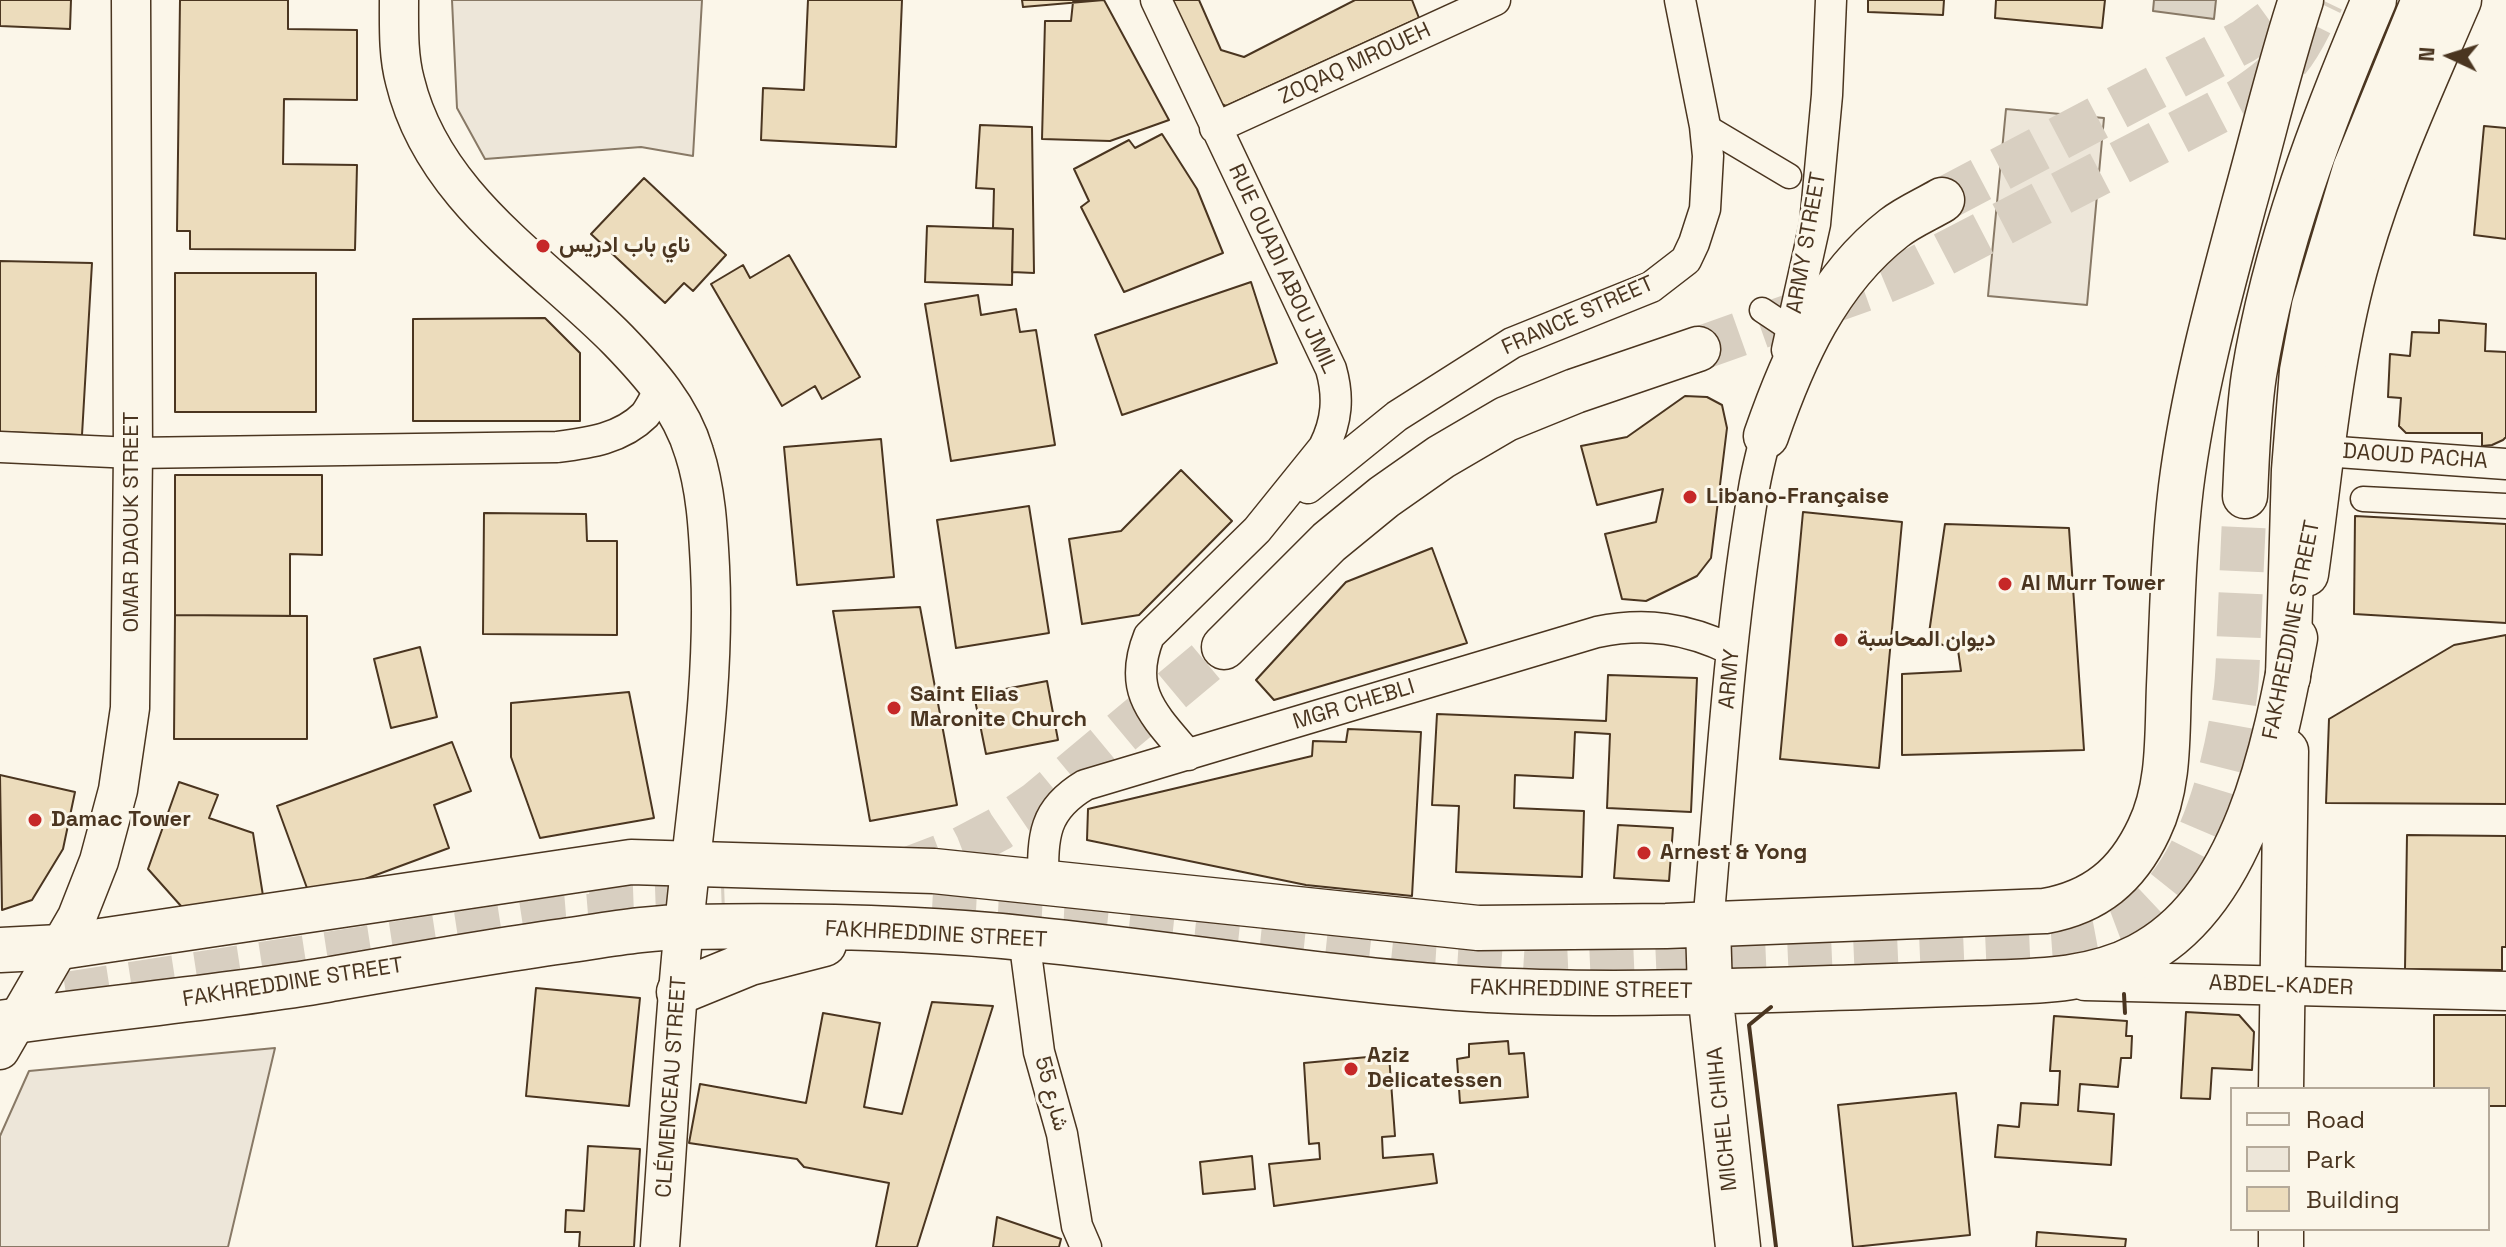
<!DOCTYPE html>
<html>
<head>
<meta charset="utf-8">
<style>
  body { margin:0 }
  #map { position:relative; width:2506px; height:1247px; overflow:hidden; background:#fbf6e9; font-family:"Space Grotesk",sans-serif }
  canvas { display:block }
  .legend { position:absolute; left:2230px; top:1087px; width:260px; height:144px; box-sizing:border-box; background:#fbf6e9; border:2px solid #b4a999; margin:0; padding:10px 14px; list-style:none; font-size:24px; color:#4a3520 }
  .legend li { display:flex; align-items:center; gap:16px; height:40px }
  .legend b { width:40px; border:2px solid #b4a999 }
  .north { position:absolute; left:2410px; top:16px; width:80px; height:80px; -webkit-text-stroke:6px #fbf6e9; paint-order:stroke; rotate:274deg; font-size:22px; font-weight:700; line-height:32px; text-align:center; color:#4a3520 }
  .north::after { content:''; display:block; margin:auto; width:28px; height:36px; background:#4a3520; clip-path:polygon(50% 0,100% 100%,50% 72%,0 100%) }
</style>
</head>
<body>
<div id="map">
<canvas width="2506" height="1247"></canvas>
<ul class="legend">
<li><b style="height:10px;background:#fbf6e9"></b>Road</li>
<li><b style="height:22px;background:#ede6d9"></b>Park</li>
<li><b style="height:22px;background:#ecdcbc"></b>Building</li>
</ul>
<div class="north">N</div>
</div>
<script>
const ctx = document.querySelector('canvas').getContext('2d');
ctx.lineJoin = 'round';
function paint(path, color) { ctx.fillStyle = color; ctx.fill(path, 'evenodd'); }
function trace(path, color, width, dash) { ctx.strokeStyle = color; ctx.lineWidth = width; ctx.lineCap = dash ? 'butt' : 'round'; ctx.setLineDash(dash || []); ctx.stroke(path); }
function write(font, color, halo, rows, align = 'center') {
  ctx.font = font + ' "Space Grotesk",Vazirmatn,sans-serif'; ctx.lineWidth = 6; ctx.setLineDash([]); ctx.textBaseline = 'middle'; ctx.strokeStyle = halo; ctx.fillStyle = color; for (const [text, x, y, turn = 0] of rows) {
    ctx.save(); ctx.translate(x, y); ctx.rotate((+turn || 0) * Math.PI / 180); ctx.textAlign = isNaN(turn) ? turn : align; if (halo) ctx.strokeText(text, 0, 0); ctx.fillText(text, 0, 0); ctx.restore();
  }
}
const green = new Path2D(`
  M 452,0 L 702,0 L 693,156 L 641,147 L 485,159 L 457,108 Z
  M 2006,109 L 2104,118 L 2087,305 L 1988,296 Z
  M 275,1048 L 228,1247 L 0,1247 L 0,1136 L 29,1071 Z`);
const water = new Path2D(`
  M 2154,0 L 2216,0 L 2214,19 L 2153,11 Z`);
const building = new Path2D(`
  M 0,0 L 71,0 L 70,29 L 0,26 Z
  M 180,0 L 288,0 L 288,29 L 357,30 L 357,100 L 284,99 L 283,164 L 357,165 L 355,250 L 190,249 L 190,231 L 177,231 Z
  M 808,0 L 902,0 L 896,147 L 761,140 L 763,88 L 804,90 Z
  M 1022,0 L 1104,0 L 1023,7 Z
  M 1104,0 L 1169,120 L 1110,141 L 1042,139 L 1045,21 L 1071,21 L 1073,2 Z
  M 1165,0 L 1199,0 L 1221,50 L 1244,57 L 1355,0 L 1412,0 L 1419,18 L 1226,106 L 1204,96 Z
  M 1868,0 L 1944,0 L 1943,15 L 1868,12 Z
  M 1996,0 L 2105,0 L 2102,28 L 1995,18 Z
  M 980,125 L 1032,127 L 1034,273 L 1012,272 L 1013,229 L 993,228 L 994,189 L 976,188 Z
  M 2484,126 L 2506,128 L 2506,239 L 2474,235 Z
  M 1162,134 L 1197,189 L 1223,253 L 1124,292 L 1081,207 L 1089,201 L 1074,169 L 1129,140 L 1135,148 Z
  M 644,178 L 726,255 L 693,291 L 684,283 L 665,303 L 591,234 Z
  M 927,226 L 1013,229 L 1012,285 L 925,282 Z
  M 789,255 L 860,377 L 822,399 L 815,386 L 782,406 L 711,284 L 743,265 L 750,278 Z
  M 0,261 L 92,263 L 82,435 L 0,432 Z
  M 175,273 L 316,273 L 316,412 L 175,412 Z
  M 1251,282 L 1277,363 L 1122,415 L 1095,335 Z
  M 978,295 L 981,315 L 1016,309 L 1020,332 L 1036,330 L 1055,445 L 951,461 L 925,304 Z
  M 545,318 L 580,353 L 580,421 L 413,421 L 413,319 Z
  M 2439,320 L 2486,324 L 2485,351 L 2506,352 L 2506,437 L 2503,440 L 2492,445 L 2482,446 L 2482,433 L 2406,433 L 2399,426 L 2401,398 L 2388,397 L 2390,354 L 2410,356 L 2412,332 L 2439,333 Z
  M 1685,396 L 1707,397 L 1722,405 L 1727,428 L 1711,558 L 1697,576 L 1646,601 L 1622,599 L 1605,534 L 1656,522 L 1663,489 L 1597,505 L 1581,446 L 1627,437 Z
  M 881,439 L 894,577 L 797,585 L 784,447 Z
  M 1181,470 L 1232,521 L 1139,615 L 1082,624 L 1069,539 L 1121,531 Z
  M 175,475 L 322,475 L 322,555 L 290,554 L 290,616 L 175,615 Z
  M 1029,506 L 1049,633 L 956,648 L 937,520 Z
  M 1803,512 L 1902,522 L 1879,768 L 1780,759 Z
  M 484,513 L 586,514 L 587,541 L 617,541 L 617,635 L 483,634 Z
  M 2355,516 L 2506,524 L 2506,623 L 2354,614 Z
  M 1945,524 L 2069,528 L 2084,750 L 1902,755 L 1902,674 L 1961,671 L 1958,650 L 1928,640 Z
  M 1432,548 L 1467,643 L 1274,700 L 1256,680 L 1346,582 Z
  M 920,607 L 957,805 L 870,821 L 833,611 Z
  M 175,615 L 307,616 L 307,739 L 174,739 Z
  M 2506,635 L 2506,804 L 2326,803 L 2329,719 L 2454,645 Z
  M 420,647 L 437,717 L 391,728 L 374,659 Z
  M 1608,675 L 1697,678 L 1691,812 L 1607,808 L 1610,734 L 1575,732 L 1573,778 L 1515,775 L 1514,808 L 1584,811 L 1582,877 L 1456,872 L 1459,806 L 1432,805 L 1437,714 L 1606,721 Z
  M 1047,681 L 1058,740 L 986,754 L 974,695 Z
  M 629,692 L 654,818 L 540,838 L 511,757 L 511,703 Z
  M 1348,729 L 1421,732 L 1412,896 L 1306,885 L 1087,840 L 1088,809 L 1312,756 L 1313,741 L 1346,742 Z
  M 452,742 L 471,791 L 434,805 L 449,848 L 311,899 L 277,806 Z
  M 0,775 L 75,792 L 63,849 L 32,900 L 2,910 Z
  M 179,782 L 218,795 L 209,818 L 253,833 L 264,902 L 189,915 L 148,869 Z
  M 1618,825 L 1673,828 L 1669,881 L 1614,878 Z
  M 2407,835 L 2506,836 L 2506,947 L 2502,947 L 2502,970 L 2405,969 Z
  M 536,988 L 640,998 L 629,1106 L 526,1096 Z
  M 932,1002 L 993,1006 L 917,1247 L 876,1247 L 889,1183 L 804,1167 L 797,1159 L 689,1143 L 700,1084 L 806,1103 L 823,1013 L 880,1023 L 864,1107 L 902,1114 Z
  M 2186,1012 L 2239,1015 L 2254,1032 L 2252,1070 L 2212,1068 L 2210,1099 L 2181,1098 Z
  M 2434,1015 L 2506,1015 L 2506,1106 L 2488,1106 L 2488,1089 L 2434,1089 Z
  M 2054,1016 L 2127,1021 L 2126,1036 L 2132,1036 L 2131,1058 L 2121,1058 L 2118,1087 L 2080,1084 L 2078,1111 L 2114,1114 L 2111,1165 L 1995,1157 L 1998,1125 L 2019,1127 L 2021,1103 L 2058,1105 L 2060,1071 L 2050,1071 Z
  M 1508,1041 L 1509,1054 L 1524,1053 L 1528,1097 L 1460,1103 L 1457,1059 L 1469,1057 L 1469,1044 Z
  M 1389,1055 L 1395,1136 L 1382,1137 L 1383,1158 L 1433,1154 L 1437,1183 L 1274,1206 L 1269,1164 L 1320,1159 L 1319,1143 L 1309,1144 L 1304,1063 Z
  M 1956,1093 L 1970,1235 L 1853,1247 L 1838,1105 Z
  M 588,1146 L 640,1149 L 634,1247 L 579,1247 L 580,1232 L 565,1232 L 566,1210 L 584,1211 Z
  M 1252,1156 L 1255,1189 L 1203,1194 L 1200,1162 Z
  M 997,1217 L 1061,1239 L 1059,1247 L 993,1247 Z
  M 2037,1232 L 2126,1239 L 2125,1247 L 2036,1247 Z`);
const motorwayTunnel = new Path2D(`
  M 1942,200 L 2244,41 L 2273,20 L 2292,0
  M 1698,349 L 1869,288 L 1917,268 L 2239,101 C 2289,69 2297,52 2322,0
  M 900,872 L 963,848 L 999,829 L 1037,803 L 1224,647
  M 589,889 L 724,884
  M 932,910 L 1101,919 L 1416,952 L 1543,960 L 2035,939 C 2065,936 2097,937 2124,924 C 2197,889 2225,769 2235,696 C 2238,675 2238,652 2239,630 C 2241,585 2243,540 2245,496
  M 66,994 L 562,918 L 635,912`);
const pedestrian = new Path2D(`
  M 1705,126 L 1789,176
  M 1762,310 L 1792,330
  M 2363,499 L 2506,506`);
const minor = new Path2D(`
  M 1156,0 L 1331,369 C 1339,397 1337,421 1324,447 L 1257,530 L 1149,636 C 1127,691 1153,714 1188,755
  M 1215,128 L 1495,0
  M 1787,350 L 1815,224 L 1827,95 L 1831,0
  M 0,447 L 133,453 L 557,447 C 588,443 621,439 645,415 C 651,407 656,396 661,387
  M 2324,451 L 2506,464
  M 1308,488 L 1397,416 L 1512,343 L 1651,287 L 1686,260 L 1694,243 L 1705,209 L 1708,156 L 1705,126 L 1680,0
  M 1043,881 C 1043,836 1043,810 1085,785 L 1597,632 C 1646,622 1687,628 1732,650
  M 1708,925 C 1721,779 1729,632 1754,488 C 1758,464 1765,440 1771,416
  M 1024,938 L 1039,1052 L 1062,1134 L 1077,1226 L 1086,1247`);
const tertiary = new Path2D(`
  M 399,0 C 399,27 398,55 405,81 C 433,197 540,261 618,340 C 650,373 681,408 694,452 C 706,489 708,528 710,567 C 716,687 695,808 684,927 C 673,1033 668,1140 660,1247
  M 2085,981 L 2506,991
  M 0,1050 L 77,917 L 99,861 L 118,790 L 130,708 L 133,453 L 131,0`);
const secondary = new Path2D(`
  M 2306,574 C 2321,470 2329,356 2359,255 C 2384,168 2423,84 2459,0
  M 1708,925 L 1710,992 L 1738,1247
  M 0,950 L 60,947 L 631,862 L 934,871 L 1478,928 L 1666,926 L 2045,911 C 2095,902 2127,876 2149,829 C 2170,786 2167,734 2169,686 C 2172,620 2173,553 2181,487 C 2193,391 2219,297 2244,204 C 2263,136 2279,67 2301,0
  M 679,992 L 750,963 L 824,944
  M 0,1023 C 109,1007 218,998 326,980 C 406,966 485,952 564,941 C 606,935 648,927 690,927 C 803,925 919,927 1031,939 C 1178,954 1325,979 1472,989 C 1602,997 1734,991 1864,987 C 1902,986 1940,984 1978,983 C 2033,981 2089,982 2139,956 C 2245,902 2275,745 2295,638
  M 2281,1089 L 2286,751
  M 2281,1229 L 2281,1247`);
const motorway = new Path2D(`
  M 1766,436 C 1793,358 1827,280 1894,228 C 1908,217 1927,209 1942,200
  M 2245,496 C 2247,456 2248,414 2254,375 C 2275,245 2323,120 2374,0
  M 1224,647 L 1329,542 L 1384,497 L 1441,457 L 1506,419 L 1575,391 L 1698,349
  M 2288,677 L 2294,470 L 2302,371 L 2314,306 L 2355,169 L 2424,0`);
const wall = new Path2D(`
  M 2124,994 L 2125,1013
  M 1771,1007 L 1749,1025 L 1776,1247`);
const markers = [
  [543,246,8,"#c62828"],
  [1690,497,8,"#c62828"],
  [2005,584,8,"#c62828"],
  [1841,640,8,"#c62828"],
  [894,708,8,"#c62828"],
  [35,820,8,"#c62828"],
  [1644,853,8,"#c62828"],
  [1351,1069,8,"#c62828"]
];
const streetNames = [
  ["ZOQAQ MROUEH",1355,64,-25],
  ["ARMY STREET",1807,243,-80],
  ["RUE OUADI ABOU JMIL",1282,269,65],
  ["FRANCE STREET",1578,316,-24],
  ["DAOUD PACHA",2415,457,4],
  ["OMAR DAOUK STREET",132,522,-90],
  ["FAKHREDDINE STREET",2292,630,-79],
  ["ARMY",1730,679,-85],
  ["MGR CHEBLI",1354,705,-17],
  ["FAKHREDDINE STREET",936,935,3],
  ["FAKHREDDINE STREET",293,983,-9],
  ["ABDEL-KADER",2281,986,2],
  ["FAKHREDDINE STREET",1581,990,1],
  ["CLÉMENCEAU STREET",672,1087,-86],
  ["شارع 55",1051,1094,75],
  ["MICHEL CHIHA",1723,1119,-96]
];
const poiNames = [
  ["ناي باب ادريس",559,246],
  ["Libano-Française",1706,497],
  ["Al Murr Tower",2021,584],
  ["ديوان المحاسبة",1857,640],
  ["Saint Elias",910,695],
  ["Maronite Church",910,720],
  ["Damac Tower",51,820],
  ["Arnest & Yong",1660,853],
  ["Aziz",1367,1056],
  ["Delicatessen",1367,1081]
];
paint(green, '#ede6d9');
trace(green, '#887966', 2);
paint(water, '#dcd4c6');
trace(water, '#887966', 2);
paint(building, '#ecdcbc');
trace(building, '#4a3520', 2);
trace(motorwayTunnel, '#d8cfc1', 44, [44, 22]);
trace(pedestrian, '#4a3520', 27);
trace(minor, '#4a3520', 33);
trace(tertiary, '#4a3520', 41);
trace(secondary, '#4a3520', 47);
trace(motorway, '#4a3520', 47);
trace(pedestrian, '#fbf6e9', 24);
trace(minor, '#fbf6e9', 30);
trace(tertiary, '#fbf6e9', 38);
trace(secondary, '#fbf6e9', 44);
trace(motorway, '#fbf6e9', 44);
trace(wall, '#4a3520', 4);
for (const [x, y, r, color] of markers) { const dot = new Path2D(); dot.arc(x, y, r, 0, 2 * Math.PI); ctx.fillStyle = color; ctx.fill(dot); trace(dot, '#fbf6e9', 3); }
write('22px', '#4a3520', '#fbf6e9', streetNames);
write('bold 22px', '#4a3520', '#fbf6e9', poiNames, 'left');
</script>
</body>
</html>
